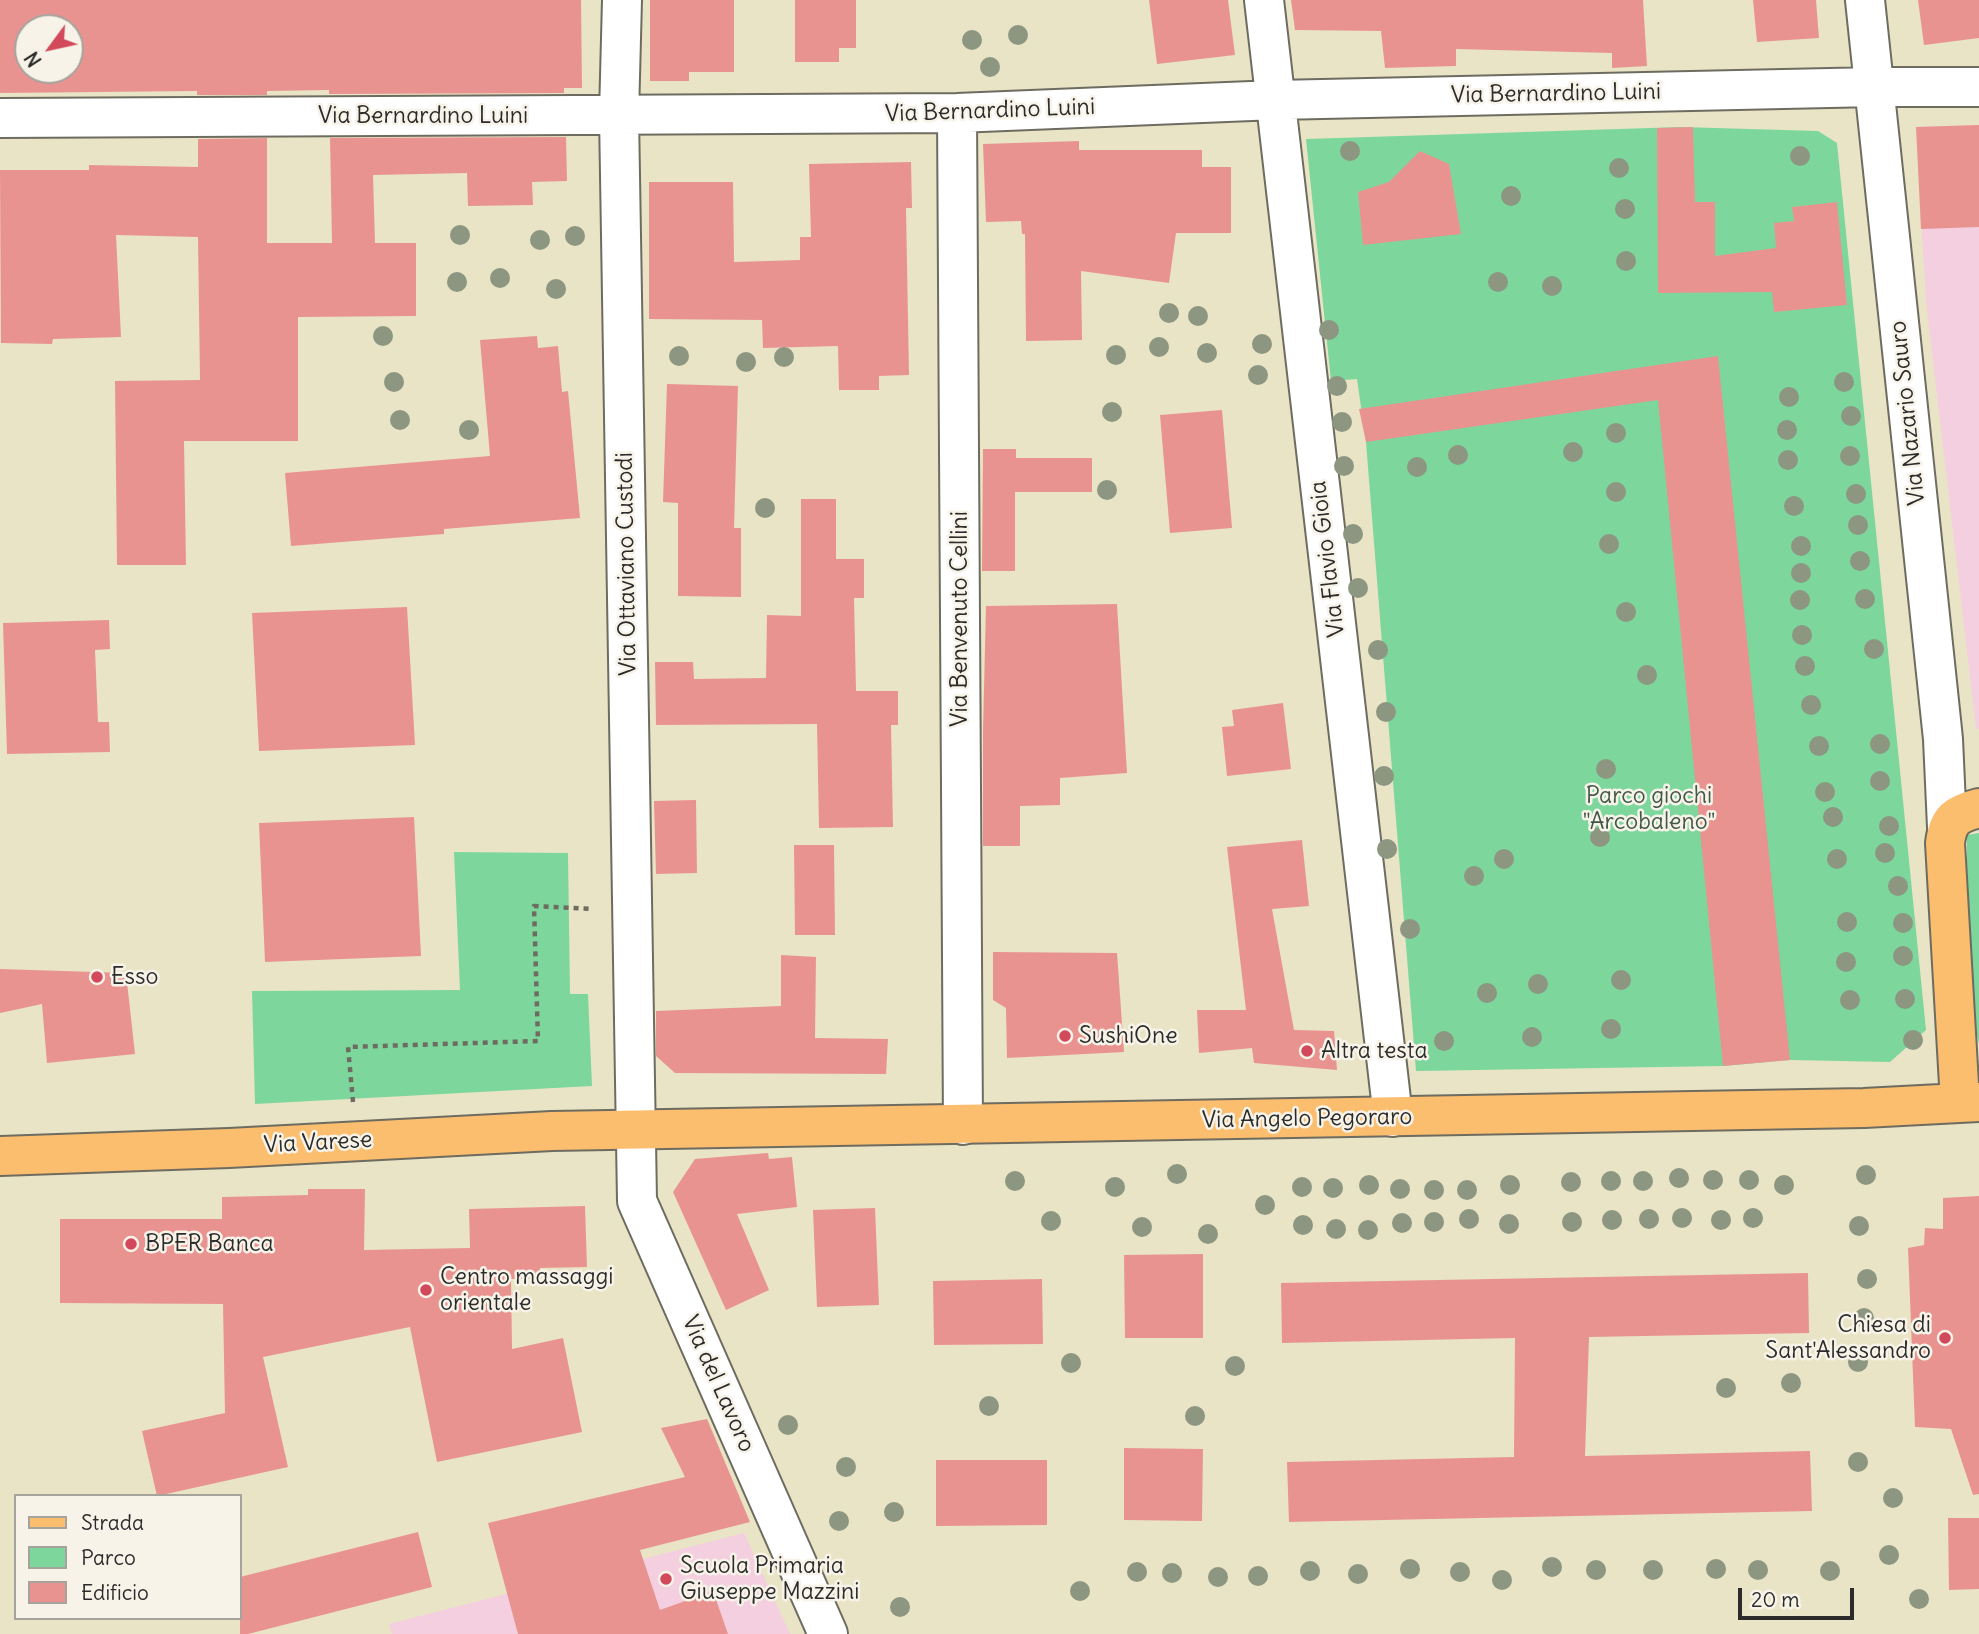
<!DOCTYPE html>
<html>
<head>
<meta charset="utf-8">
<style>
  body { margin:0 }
  #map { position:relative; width:1979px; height:1634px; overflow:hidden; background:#e9e4c5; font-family:Delius,sans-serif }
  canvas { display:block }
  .legend { position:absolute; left:14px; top:1494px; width:228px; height:126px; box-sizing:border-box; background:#f7f3e8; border:2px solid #a5a39c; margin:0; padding:9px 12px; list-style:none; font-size:21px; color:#2b2b2b }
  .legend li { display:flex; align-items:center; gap:14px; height:35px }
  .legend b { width:35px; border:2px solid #a5a39c }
  .north { position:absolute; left:14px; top:14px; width:70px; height:70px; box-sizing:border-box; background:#f7f3e8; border:2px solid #a5a39c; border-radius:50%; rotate:237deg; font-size:19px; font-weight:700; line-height:28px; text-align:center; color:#2b2b2b }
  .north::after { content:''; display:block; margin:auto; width:24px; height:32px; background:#d1495b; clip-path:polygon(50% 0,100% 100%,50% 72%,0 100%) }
  .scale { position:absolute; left:1738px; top:1588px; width:116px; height:32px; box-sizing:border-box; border:4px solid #2b2b2b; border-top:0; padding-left:9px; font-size:21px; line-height:24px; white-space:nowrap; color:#2b2b2b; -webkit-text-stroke:5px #f7f3e8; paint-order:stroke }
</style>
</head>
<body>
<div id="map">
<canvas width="1979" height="1634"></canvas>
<ul class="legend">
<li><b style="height:9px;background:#fbbd6e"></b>Strada</li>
<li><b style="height:19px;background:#7dd79d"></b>Parco</li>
<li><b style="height:19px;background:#e99391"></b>Edificio</li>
</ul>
<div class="north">N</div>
<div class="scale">20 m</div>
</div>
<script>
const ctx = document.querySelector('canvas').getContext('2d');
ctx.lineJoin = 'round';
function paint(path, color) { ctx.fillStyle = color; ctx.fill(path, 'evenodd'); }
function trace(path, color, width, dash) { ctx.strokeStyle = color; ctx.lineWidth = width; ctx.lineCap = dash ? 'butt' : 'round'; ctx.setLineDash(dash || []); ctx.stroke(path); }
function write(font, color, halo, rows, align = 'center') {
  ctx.font = font + ' Delius,sans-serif'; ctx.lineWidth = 5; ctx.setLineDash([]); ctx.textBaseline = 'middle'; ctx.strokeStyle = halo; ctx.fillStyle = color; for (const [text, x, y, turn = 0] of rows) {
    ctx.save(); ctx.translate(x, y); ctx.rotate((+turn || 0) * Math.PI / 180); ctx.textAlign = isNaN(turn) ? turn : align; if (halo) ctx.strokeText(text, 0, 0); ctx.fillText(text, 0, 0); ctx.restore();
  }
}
const built = new Path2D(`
  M 1979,125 L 1979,729 L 1976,728 L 1926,301 L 1916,127 Z
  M 744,1533 L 790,1634 L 392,1634 L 389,1624 Z`);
const green = new Path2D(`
  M 1681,127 L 1818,131 L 1837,143 L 1926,1030 L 1890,1062 L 1790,1060 L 1723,1066 L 1416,1071 L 1366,442 L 1357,379 L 1331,381 L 1306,139 Z
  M 1979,833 L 1979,1044 L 1967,996 L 1967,835 Z
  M 454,852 L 568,853 L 570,994 L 588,994 L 592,1086 L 255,1104 L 252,991 L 460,990 Z`);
const building = new Path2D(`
  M 0,0 L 581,0 L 582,88 L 564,88 L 564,93 L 329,94 L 329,90 L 267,91 L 267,95 L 197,95 L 197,91 L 0,93 ZM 28,28 L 70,28 L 70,70 L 28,70 Z
  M 650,0 L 734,0 L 734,72 L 689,72 L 689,81 L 650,81 Z
  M 795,0 L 856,0 L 856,48 L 839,48 L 839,62 L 795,62 Z
  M 1149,0 L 1228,0 L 1235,55 L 1157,64 Z
  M 1291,0 L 1643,0 L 1647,66 L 1612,68 L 1612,53 L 1456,49 L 1456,66 L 1385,68 L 1381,31 L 1295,30 Z
  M 1753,0 L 1816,0 L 1819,38 L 1757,42 Z
  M 1918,0 L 1979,0 L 1979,38 L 1924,45 Z
  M 1979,125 L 1979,227 L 1921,229 L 1916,127 Z
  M 1693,127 L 1695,202 L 1715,202 L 1715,256 L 1776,248 L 1774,223 L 1794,221 L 1792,207 L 1837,202 L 1847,305 L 1774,312 L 1772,292 L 1658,293 L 1657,128 Z
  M 566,137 L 567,181 L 532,182 L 533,205 L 468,206 L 467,173 L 373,175 L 375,243 L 416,243 L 416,316 L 298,317 L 298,441 L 184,441 L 186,565 L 117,565 L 115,381 L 200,380 L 198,237 L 116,235 L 121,337 L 53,339 L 52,344 L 1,343 L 0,170 L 89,170 L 89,165 L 198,167 L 198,139 L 267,138 L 267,243 L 332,243 L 330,138 Z
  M 1079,141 L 1079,150 L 1202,150 L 1202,167 L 1231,167 L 1231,233 L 1176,233 L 1169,283 L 1081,271 L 1082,340 L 1026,341 L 1025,234 L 1022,234 L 1021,221 L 986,222 L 983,144 Z
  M 1420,151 L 1449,164 L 1461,234 L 1363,245 L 1358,192 L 1389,182 Z
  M 911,162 L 912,208 L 906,208 L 909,375 L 879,376 L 879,390 L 839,390 L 838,346 L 763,348 L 762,320 L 649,319 L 649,182 L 733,182 L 734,262 L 800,260 L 800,237 L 811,237 L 809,164 Z
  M 537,336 L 538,348 L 558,346 L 562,392 L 568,391 L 580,518 L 444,529 L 444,534 L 291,546 L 285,473 L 490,456 L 480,340 Z
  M 1718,356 L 1790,1060 L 1723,1066 L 1658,400 L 1366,442 L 1359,409 Z
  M 667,384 L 738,386 L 734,528 L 741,528 L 741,597 L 678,596 L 678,503 L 663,502 Z
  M 1222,410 L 1232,528 L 1170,533 L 1160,415 Z
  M 983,449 L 1016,449 L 1016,458 L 1092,458 L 1092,492 L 1015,492 L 1015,571 L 982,571 Z
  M 801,499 L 836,499 L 836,559 L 864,559 L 864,598 L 854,598 L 856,691 L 898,691 L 898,725 L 891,725 L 893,827 L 819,828 L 817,724 L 656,725 L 655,662 L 693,662 L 694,679 L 766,678 L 767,615 L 801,616 Z
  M 1117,604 L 1127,773 L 1060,778 L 1060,805 L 1020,806 L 1020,846 L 983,846 L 983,730 L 986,606 Z
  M 407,607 L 415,745 L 259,751 L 252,613 Z
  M 109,620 L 110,649 L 95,650 L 98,722 L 109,722 L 110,752 L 7,754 L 3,623 Z
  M 1283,703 L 1291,769 L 1227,776 L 1222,727 L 1234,726 L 1232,710 Z
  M 696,800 L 697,873 L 656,874 L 654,801 Z
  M 414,817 L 421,956 L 265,962 L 259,823 Z
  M 1302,840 L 1309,906 L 1272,909 L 1294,1030 L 1334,1031 L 1337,1070 L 1254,1063 L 1252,1048 L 1199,1053 L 1197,1010 L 1246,1010 L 1227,847 Z
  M 794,845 L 834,845 L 835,935 L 795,935 Z
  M 993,952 L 1117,953 L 1124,1052 L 1007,1058 L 1006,1008 L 993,1000 Z
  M 781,955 L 816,957 L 815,1038 L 888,1039 L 886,1074 L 675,1073 L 656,1056 L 656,1011 L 781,1006 Z
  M 0,969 L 126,973 L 135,1054 L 47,1063 L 42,1004 L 0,1013 Z
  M 768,1153 L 769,1159 L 792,1157 L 797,1207 L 737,1214 L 769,1290 L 726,1310 L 673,1192 L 695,1159 Z
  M 308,1189 L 365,1189 L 364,1250 L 470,1248 L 469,1209 L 585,1206 L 587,1267 L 540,1268 L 540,1279 L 511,1279 L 512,1349 L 563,1338 L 582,1432 L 437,1462 L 410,1327 L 263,1357 L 288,1467 L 157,1496 L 142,1431 L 225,1413 L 223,1304 L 60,1303 L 60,1219 L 222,1219 L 222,1197 L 308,1195 Z
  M 1979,1196 L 1979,1494 L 1973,1495 L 1951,1429 L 1915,1427 L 1908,1248 L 1924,1245 L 1925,1228 L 1943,1229 L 1943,1198 Z
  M 875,1208 L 879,1305 L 817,1307 L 813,1210 Z
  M 1203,1254 L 1203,1338 L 1125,1338 L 1124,1255 Z
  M 1808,1273 L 1809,1333 L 1589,1337 L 1585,1456 L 1810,1451 L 1812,1511 L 1289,1522 L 1287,1462 L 1514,1457 L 1515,1338 L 1282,1343 L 1281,1283 Z
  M 1042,1279 L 1043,1344 L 934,1345 L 933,1281 Z
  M 707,1419 L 750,1522 L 640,1550 L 660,1610 L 713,1591 L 728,1634 L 518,1634 L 488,1523 L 685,1477 L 661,1428 Z
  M 1124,1448 L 1203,1449 L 1202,1521 L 1124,1520 Z
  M 936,1460 L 1047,1460 L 1047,1525 L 936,1526 Z
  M 1948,1518 L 1979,1518 L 1979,1589 L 1949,1590 Z
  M 418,1532 L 432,1587 L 248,1634 L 240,1634 L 240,1577 Z`);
const path = new Path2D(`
  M 353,1102 L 348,1047 L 538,1041 L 534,906 L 593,909`);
const minor = new Path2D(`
  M 622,0 L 619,115 L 637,1201 L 828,1634
  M 1264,0 L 1393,1117
  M 1865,0 L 1943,739 L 1947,827
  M 957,113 L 963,1125
  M 0,118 L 957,113 L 1276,100 L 1876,87 L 1979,87`);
const major = new Path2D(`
  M 1960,1102 L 1945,843 C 1948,819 1956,814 1979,808
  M 0,1156 L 229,1148 L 552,1131 L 1864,1108 L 1979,1102`);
const trees = [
  [1018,35],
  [972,40],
  [990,67],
  [1350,151],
  [1800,156],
  [1619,168],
  [1511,196],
  [1625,209],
  [460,235],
  [575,236],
  [540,240],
  [1626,261],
  [500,278],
  [457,282],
  [1498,282],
  [1552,286],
  [556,289],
  [1169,313],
  [1198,316],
  [1329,330],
  [383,336],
  [1262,344],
  [1159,347],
  [1207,353],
  [1116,355],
  [679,356],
  [784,357],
  [746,362],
  [1258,375],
  [394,382],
  [1844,382],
  [1337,386],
  [1789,397],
  [1112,412],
  [1851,416],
  [400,420],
  [1342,422],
  [469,430],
  [1787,430],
  [1616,433],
  [1573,452],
  [1458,455],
  [1850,456],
  [1788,460],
  [1344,466],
  [1417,467],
  [1107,490],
  [1616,492],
  [1856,494],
  [1794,506],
  [765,508],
  [1858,525],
  [1353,534],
  [1609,544],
  [1801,546],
  [1860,561],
  [1801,573],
  [1358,588],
  [1865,599],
  [1800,600],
  [1626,612],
  [1802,635],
  [1874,649],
  [1378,650],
  [1805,666],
  [1647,675],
  [1811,705],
  [1386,712],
  [1880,744],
  [1819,746],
  [1606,769],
  [1384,776],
  [1880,781],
  [1825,792],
  [1833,817],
  [1889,826],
  [1600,837],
  [1387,849],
  [1885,853],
  [1504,859],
  [1837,859],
  [1474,876],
  [1898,886],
  [1847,922],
  [1903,923],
  [1410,929],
  [1903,956],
  [1846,962],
  [1621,980],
  [1538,984],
  [1487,993],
  [1905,999],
  [1850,1000],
  [1611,1029],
  [1532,1037],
  [1913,1040],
  [1444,1041],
  [1177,1174],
  [1866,1175],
  [1679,1178],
  [1713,1180],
  [1749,1180],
  [1015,1181],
  [1611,1181],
  [1643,1181],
  [1571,1182],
  [1369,1185],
  [1510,1185],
  [1784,1185],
  [1115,1187],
  [1302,1187],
  [1333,1188],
  [1400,1189],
  [1434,1190],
  [1467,1190],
  [1265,1205],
  [1682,1218],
  [1753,1218],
  [1469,1219],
  [1649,1219],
  [1612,1220],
  [1721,1220],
  [1051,1221],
  [1434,1222],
  [1572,1222],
  [1402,1223],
  [1509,1224],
  [1303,1225],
  [1859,1226],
  [1142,1227],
  [1336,1229],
  [1368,1230],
  [1208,1234],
  [1867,1279],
  [1864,1318],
  [1858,1362],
  [1071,1363],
  [1235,1366],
  [1791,1383],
  [1726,1388],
  [989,1406],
  [1195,1416],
  [788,1425],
  [1858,1462],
  [846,1467],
  [1893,1498],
  [894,1512],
  [839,1521],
  [1889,1555],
  [1552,1567],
  [1410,1569],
  [1716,1569],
  [1596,1570],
  [1653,1570],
  [1758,1570],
  [1310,1571],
  [1830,1571],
  [1137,1572],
  [1460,1572],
  [1172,1573],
  [1358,1574],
  [1258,1576],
  [1218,1577],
  [1502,1580],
  [1080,1591],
  [1919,1599],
  [900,1607]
];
const markers = [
  [97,977,7,"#d1495b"],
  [1065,1036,7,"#d1495b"],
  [1307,1051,7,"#d1495b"],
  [131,1244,7,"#d1495b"],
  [426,1290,7,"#d1495b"],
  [1945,1338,7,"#d1495b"],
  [666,1579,7,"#d1495b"]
];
const streetNames = [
  ["Via Bernardino Luini",1556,94,-1],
  ["Via Bernardino Luini",990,111,-2],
  ["Via Bernardino Luini",423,116],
  ["Via Nazario Sauro",1908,413,-96],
  ["Via Flavio Gioia",1328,559,-97],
  ["Via Ottaviano Custodi",627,564,-91],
  ["Via Benvenuto Cellini",960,619,-90],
  ["Via Angelo Pegoraro",1307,1119,-1],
  ["Via Varese",318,1143,-3],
  ["Via del Lavoro",718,1384,66]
];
const parkNames = [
  ["Parco giochi",1649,796],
  ["\"Arcobaleno\"",1649,822]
];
const poiNames = [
  ["Esso",111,977],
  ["SushiOne",1079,1036],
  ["Altra testa",1321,1051],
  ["BPER Banca",145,1244],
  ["Centro massaggi",440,1277],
  ["orientale",440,1303],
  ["Chiesa di",1931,1325,"right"],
  ["Sant'Alessandro",1931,1351,"right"],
  ["Scuola Primaria",680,1566],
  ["Giuseppe Mazzini",680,1592]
];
paint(built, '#f3cfdf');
paint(green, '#7dd79d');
paint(building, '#e99391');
trace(minor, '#6e6c61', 42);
trace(major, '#6e6c61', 42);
trace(path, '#6e6c61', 4.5, [5, 5]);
trace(minor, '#fff', 38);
trace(major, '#fbbd6e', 38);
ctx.fillStyle = '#8c9680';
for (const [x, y] of trees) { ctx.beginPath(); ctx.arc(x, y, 10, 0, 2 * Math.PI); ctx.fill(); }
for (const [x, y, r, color] of markers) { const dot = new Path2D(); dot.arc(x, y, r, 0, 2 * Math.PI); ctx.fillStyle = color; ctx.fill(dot); trace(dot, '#f7f3e8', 2.5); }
write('23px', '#2b2b2b', '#f7f3e8', streetNames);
write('23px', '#405648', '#f7f3e8', parkNames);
write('23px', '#2b2b2b', '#f7f3e8', poiNames, 'left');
</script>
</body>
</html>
